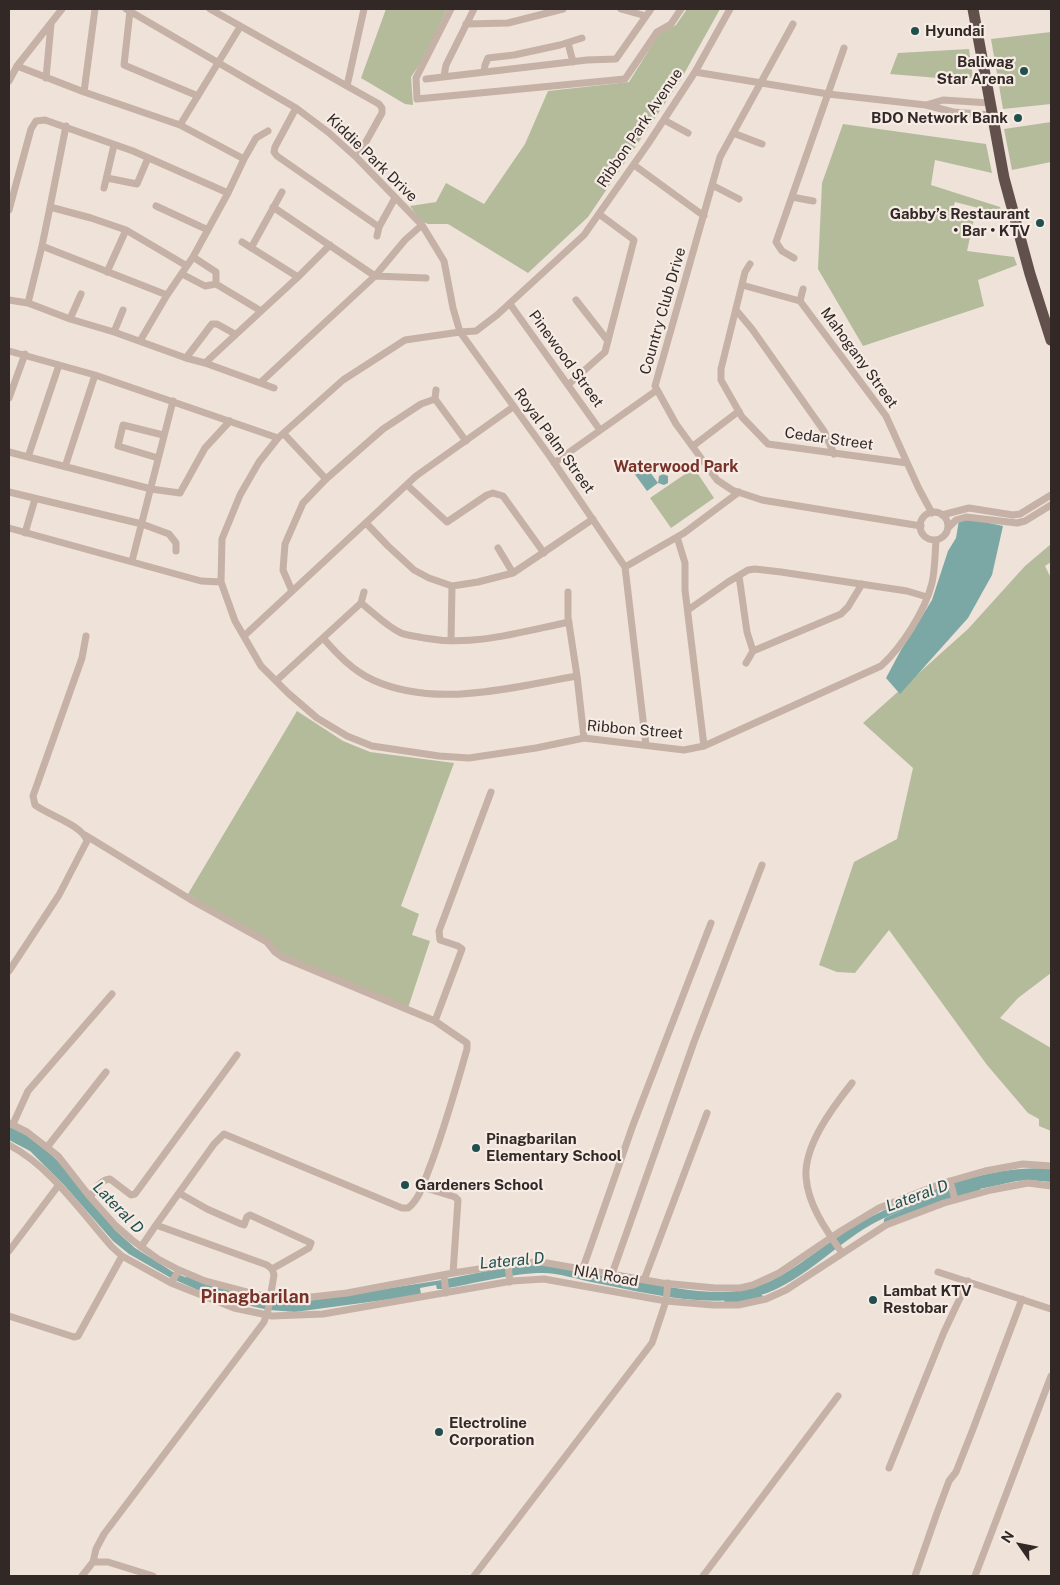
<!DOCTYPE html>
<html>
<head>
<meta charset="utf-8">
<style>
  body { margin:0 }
  #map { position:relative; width:1060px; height:1585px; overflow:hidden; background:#eee2d9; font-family:"Public Sans",sans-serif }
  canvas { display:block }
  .frame { position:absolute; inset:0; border:10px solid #322926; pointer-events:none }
  .north { position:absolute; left:995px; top:1520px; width:50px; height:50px; -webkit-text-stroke:4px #f6ece5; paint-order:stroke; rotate:303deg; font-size:14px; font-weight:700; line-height:20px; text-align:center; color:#322926 }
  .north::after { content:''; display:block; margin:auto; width:18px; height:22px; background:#322926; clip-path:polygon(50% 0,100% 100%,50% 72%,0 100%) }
</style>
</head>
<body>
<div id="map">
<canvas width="1060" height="1585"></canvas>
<div class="frame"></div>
<div class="north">N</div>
</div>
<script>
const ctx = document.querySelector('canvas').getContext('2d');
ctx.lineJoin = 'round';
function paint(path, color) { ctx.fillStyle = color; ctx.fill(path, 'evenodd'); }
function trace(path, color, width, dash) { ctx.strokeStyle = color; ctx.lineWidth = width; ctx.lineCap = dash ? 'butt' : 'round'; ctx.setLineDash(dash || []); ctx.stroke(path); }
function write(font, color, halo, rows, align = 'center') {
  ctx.font = font + ' "Public Sans",sans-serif'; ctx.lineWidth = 4.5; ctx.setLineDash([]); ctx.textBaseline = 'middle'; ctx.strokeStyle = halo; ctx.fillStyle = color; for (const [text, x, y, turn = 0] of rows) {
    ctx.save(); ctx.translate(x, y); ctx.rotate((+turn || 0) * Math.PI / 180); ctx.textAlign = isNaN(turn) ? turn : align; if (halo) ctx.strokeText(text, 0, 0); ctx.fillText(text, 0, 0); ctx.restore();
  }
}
const green = new Path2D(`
  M 386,9 L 447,9 L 424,58 L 411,77 L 413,105 L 405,104 L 361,78 Z
  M 687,9 L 720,9 L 680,81 L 588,217 L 528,273 L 448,224 L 428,224 L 421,221 L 410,206 L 436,202 L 446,183 L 484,204 L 525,144 L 548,91 L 629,82 L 659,34 L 676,25 Z
  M 1051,32 L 1051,104 L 1003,109 L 991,39 Z
  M 969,49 L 973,78 L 950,79 L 890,74 L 898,53 Z
  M 1051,122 L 1051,162 L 1012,170 L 1004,129 Z
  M 843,124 L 986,144 L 992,173 L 935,160 L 931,185 L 1000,207 L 1002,214 L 955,202 L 952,212 L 974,219 L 967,251 L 1014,257 L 1017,265 L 978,280 L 984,306 L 863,346 L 818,269 L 822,183 Z
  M 694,468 L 714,498 L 671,528 L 650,498 Z
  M 1051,544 L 1051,562 L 1045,566 L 1051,578 L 1051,973 L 1018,998 L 1000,1018 L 1051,1048 L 1051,1131 L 1039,1126 L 1039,1119 L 1028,1113 L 987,1065 L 889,930 L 855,973 L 837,972 L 819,965 L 854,862 L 897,839 L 913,768 L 863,723 L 968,629 L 1025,566 Z
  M 297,711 L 343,741 L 370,752 L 454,763 L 401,906 L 419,914 L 412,935 L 430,941 L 408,1008 L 276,951 L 188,894 Z`);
const water = new Path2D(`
  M 642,461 L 658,483 L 659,476 L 663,474 L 668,476 L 668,483 L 664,485 L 658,483 L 647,491 L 631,469 Z
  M 970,519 L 1003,526 L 992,575 L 968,618 L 900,694 L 886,678 L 901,650 L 932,600 L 948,551 L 956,538 L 959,520 Z
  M 9,1126 L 26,1134 L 42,1146 L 61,1164 L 115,1230 L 135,1248 L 173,1272 L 208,1287 L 229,1294 L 279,1302 L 301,1302 L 442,1280 L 497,1269 L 539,1264 L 623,1279 L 623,1281 L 635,1283 L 635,1281 C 668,1287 721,1298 752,1288 C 787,1278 816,1250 846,1231 C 896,1199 992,1162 1051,1169 L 1051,1182 L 1029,1180 L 1017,1181 C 972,1191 925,1199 882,1219 C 837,1240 799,1289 749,1298 C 698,1307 642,1292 591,1282 C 576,1279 559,1273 543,1273 C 511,1273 473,1284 442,1289 L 437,1289 L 436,1285 L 420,1288 L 421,1295 L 295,1312 L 269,1310 L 232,1302 L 200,1291 L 171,1278 L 129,1254 L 113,1241 L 64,1185 L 30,1151 L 9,1140 Z`);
const canal = new Path2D(`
  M 888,1221 L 913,1210 L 976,1189
  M 189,1280 L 247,1297
  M 728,1299 L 740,1300 L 759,1298`);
const minor = new Path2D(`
  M 126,9 L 296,108 L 328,132 L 357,158 L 422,225 L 444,261 L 453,308 L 460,332 L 551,458 L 625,567 L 646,745
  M 210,9 L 379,104 L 382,108 L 382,113 L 357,158
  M 451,9 L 416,78 L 417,99 L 625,79 L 657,32 L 671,24 L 681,9
  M 621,9 L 646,16
  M 730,9 L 695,72 L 648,144 L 584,235 L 497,315 L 476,331 L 460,332 L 405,340 L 343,380 L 278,438 L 259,462 L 240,495 L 222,539 L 221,582 L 235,621 L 261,666 L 288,693 L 317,718 L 347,736 L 372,746 L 439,756 L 469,758 L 536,748 L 584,738 L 684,750 L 704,746 L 881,666 C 902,647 925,611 932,583 C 935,570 935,554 936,540
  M 130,11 L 124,65 L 198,96
  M 466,24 L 508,23 L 563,9
  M 793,24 L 720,157 L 655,386 L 676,424 L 717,480 L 732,490 L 762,500 L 921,526
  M 568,43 L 573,62
  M 17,66 L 84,92 L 180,125 L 244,159
  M 484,72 L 485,65 L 488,58 L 514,55 L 560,45 L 582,38
  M 695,72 L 828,94 L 926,105 L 953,112 L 992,115
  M 444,76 L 446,65 L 474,9
  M 46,78 L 51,24
  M 426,79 L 587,60 L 616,59 L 651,9
  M 9,81 L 17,66 L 62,9
  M 347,86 L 364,9
  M 84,92 L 95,9
  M 926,105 L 943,100 L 990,103
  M 296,108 L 275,147 L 274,152 L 277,156 L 379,227
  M 664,120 L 688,133
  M 180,125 L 240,27
  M 733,133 L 762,144
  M 634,165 L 704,216
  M 107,178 L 137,184 L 148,158
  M 712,185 L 739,199
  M 104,188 L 114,145
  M 792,197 L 813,201
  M 156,206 L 208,230
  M 50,207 L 66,126
  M 273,207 L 375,276 L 405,240 L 422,225
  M 9,210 L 31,129 L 36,121 L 45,120 L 133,151 L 228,193
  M 377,236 L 379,227 L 395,198
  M 242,242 L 298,277
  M 251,248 L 282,192
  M 193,257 L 216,272 L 216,284
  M 794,258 L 782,251 L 776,242 L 844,48
  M 750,264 L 745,272 L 721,369 L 721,380 L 742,417 L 768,444 L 907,463
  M 107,272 L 126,230
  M 182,274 L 205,286 L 216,284 L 261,311
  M 742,285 L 800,301 L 886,416 L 919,489 L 932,513
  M 167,295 L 42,246 L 50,207 L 91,218 L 126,230 L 187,266
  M 9,300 L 28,303 L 70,319 L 114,332 L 186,358 L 205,363 L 274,388
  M 576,300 L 608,341
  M 800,301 L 803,289
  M 28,303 L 42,246
  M 510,304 L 600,430
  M 736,310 L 752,329 L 824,431 L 834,454
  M 70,319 L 81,294
  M 114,332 L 123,310
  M 140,341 L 167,295 L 193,257 L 228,193 L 244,159 L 256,138 L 268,131
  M 9,351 L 95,375 L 278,438
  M 186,358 L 212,324 L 217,324 L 235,334
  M 205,363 L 298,277 L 330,245
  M 261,382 L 375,276 L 426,278
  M 568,385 L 605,352 L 634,240 L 599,214
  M 9,398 L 25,354
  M 435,399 L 436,390
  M 284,434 L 326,479
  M 693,446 L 739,411
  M 9,452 L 151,489 L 180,493 L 205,448 L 230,421
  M 28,457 L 59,365
  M 158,458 L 118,446 L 123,425 L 163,435
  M 554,463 L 657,390
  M 65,467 L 95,375
  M 407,485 L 447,522 L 487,495 L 493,493 L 503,496 L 544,553
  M 9,492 L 142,524 L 169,534 L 176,543 L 176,551
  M920 526a14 14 0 1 1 28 0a14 14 0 1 1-28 0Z
  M 942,515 L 969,508 L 1013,515 L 1020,514 L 1051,495
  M 366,523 L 388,546 L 414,570 L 429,578 L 452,586 L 478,582 L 513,573 L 593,519
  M 949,527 L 956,520 L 966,517 L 1017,523 L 1025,521 L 1051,505
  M 9,528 L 201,581 L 221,582
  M 25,533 L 35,499
  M 677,537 L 685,563 L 685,590 L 704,746
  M 498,548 L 513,573
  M 132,561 L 173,401
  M 625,567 L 684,533 L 739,492
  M 739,576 L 747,632 L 753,651 L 841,614 L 848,607 L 862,584
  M 292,591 L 283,570 L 285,544 L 303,503 L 326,479 L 383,429 L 421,404 L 435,399 L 466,441
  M 568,592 L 568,617 L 577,676 L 584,738
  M 361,603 L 364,592
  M 688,610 L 728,582 L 748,570 L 755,569 L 781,572 L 907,591 L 927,597
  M 244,636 L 416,476 L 513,407
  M 323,638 C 337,654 353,671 373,680 C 437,709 512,687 577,676
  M 451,641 L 452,586
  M 746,663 L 753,651
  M 276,681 L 361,603 C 374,613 386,626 401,633 C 408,636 417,636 424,638 C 473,647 521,632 569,622
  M 85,835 L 193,901 L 267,942 L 275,952 L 282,957 L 435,1021 L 467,1043 L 467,1049 C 456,1088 445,1126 431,1164 C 425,1178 421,1198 408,1208 L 402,1208 L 224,1134 L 214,1144 L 156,1225
  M 9,971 L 59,895 L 87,841 C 84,826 48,815 35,805 L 33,796 L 82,658 L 86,636
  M 435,1021 L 462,949 L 458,946 L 440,940 L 439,931 L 491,792
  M 9,1123 L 27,1132 L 58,1156 L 90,1197 L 116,1226 L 132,1240 L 158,1259 L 179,1270 L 205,1281 L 254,1294 L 285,1300 L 347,1293 L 453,1273 L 518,1263 L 541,1262 L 662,1283 L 715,1288 L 740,1288 L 753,1285 L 779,1273 L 841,1231 L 879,1208 L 943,1183 L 985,1171 L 1023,1164 L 1051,1166
  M 13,1124 L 28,1091 L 112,994
  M 9,1145 C 50,1166 82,1213 112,1247 L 122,1256 L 171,1283 L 234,1308 L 272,1316 L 323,1314 L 512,1281 L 544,1279 L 666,1301 L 713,1305 L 738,1305 L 766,1299 L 786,1290 L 886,1225 L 944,1203 L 991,1190 L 1028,1183 L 1051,1186
  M 48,1146 L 106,1072
  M 950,1181 L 955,1200
  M 422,1187 L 455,1197 L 458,1200 L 453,1273
  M 179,1193 L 207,1209 L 241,1224 L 244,1225 L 247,1217 L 250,1215 L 311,1243 L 309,1248 L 272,1269
  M 90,1197 C 96,1189 100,1180 110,1179 L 131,1195 L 135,1194 L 237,1055
  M 9,1251 L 58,1186
  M 842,1253 C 826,1230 808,1205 806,1177 C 804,1145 833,1107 852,1083
  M 508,1265 L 510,1282
  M 583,1268 L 633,1125 L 711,923
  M 938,1272 L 1051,1309
  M 612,1274 L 694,1042 L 762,865
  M 444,1276 L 446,1293
  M 644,1280 L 707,1113
  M 171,1283 L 179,1270
  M 9,1316 L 74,1337 L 78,1336 L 122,1256
  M 889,1468 L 944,1332 L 968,1281
  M 93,1562 L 108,1562 L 153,1576
  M 82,1576 L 93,1562 L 96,1549 L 104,1534 L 264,1322 L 268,1310 L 274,1275 L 272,1269 L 267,1265 L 156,1225 L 141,1247
  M 474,1576 L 652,1343 L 666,1301 L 668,1283
  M 703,1576 L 838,1396
  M 915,1576 L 937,1513 L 949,1481 L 956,1472 L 973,1429 L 1022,1299
  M 975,1576 L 1051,1376`);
const trunk = new Path2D(`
  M 973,9 L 1004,178 L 1030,274 L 1051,340`);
const markers = [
  [915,31,5,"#204f4d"],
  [1024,71,5,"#204f4d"],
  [1018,118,5,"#204f4d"],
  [1040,223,5,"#204f4d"],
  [476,1148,5,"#204f4d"],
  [405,1185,5,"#204f4d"],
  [873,1300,5,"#204f4d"],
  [439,1432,5,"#204f4d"]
];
const poiNames = [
  ["Hyundai",925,31],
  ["Baliwag",1014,62,"right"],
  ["Star Arena",1014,79,"right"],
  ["BDO Network Bank",1008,118,"right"],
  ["Gabby’s Restaurant",1030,214,"right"],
  ["• Bar • KTV",1030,231,"right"],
  ["Pinagbarilan",486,1139],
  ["Elementary School",486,1156],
  ["Gardeners School",415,1185],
  ["Lambat KTV",883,1291],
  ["Restobar",883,1308],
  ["Electroline",449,1423],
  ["Corporation",449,1440]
];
const streetNames = [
  ["Ribbon Park Avenue",640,128,-56],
  ["Kiddie Park Drive",372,158,44],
  ["Country Club Drive",663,311,-74],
  ["Mahogany Street",859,358,54],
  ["Pinewood Street",566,359,54],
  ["Cedar Street",829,439,8],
  ["Royal Palm Street",554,441,54],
  ["Ribbon Street",635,730,5],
  ["NIA Road",606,1276,10]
];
const neighbourhoodNames = [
  ["Waterwood Park",676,467]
];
const waterNames = [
  ["Lateral D",917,1196,-20],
  ["Lateral D",118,1208,46],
  ["Lateral D",512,1261,-5]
];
const quarterNames = [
  ["Pinagbarilan",255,1297]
];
paint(green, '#b4bb9b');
paint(water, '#7ba8a5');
trace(canal, '#7ba8a5', 8);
trace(minor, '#c5b1a6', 7);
trace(trunk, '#62504c', 11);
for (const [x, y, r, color] of markers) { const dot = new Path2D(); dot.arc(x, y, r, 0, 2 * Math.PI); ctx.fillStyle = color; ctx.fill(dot); trace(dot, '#f6ece5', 2); }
write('bold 15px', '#322926', '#f6ece5', poiNames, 'left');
write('15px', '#322926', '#f6ece5', streetNames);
write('bold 16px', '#783328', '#f6ece5', neighbourhoodNames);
write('italic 16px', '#204f4d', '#f6ece5', waterNames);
write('bold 18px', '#783328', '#f6ece5', quarterNames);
</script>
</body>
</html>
